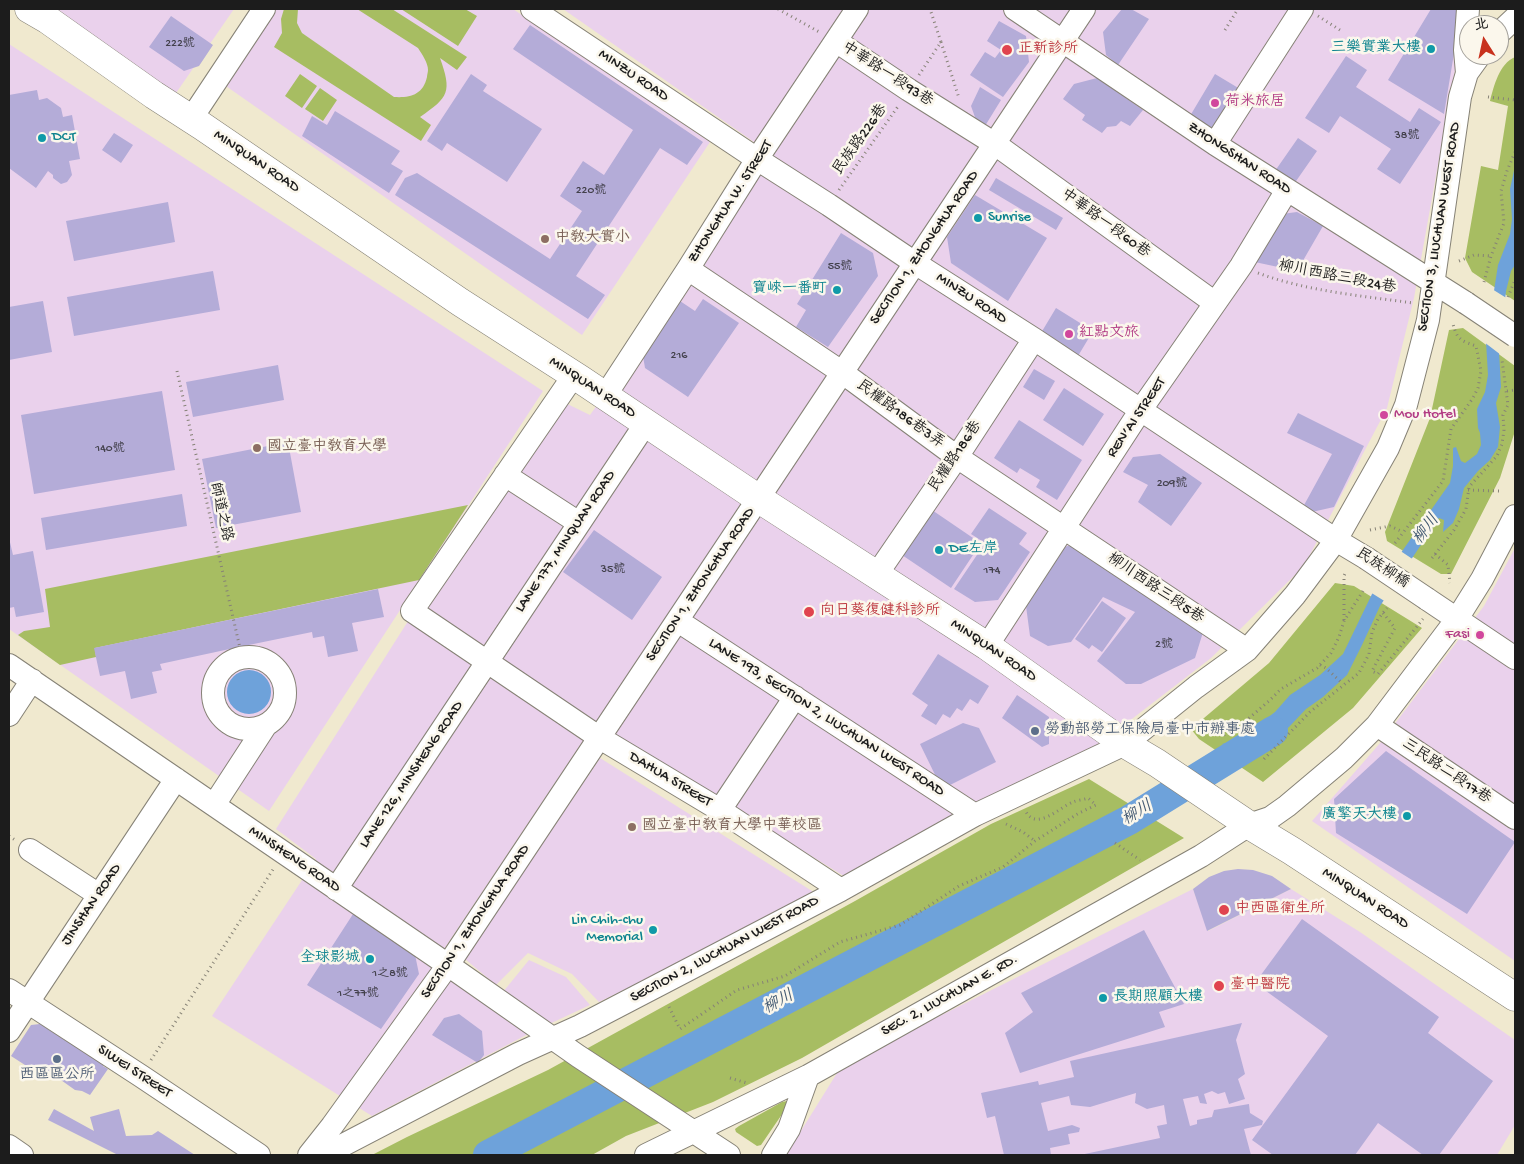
<!DOCTYPE html>
<html>
<head>
<meta charset="utf-8">
<style>
  body { margin:0 }
  #map { position:relative; width:1524px; height:1164px; overflow:hidden; background:#f0e9cf; font-family:"Gochi Hand","LXGW WenKai TC",sans-serif }
  canvas { display:block }
  .frame { position:absolute; inset:0; border:10px solid #1c1c1c; pointer-events:none }
  .north { position:absolute; left:1459px; top:15px; width:50px; height:50px; box-sizing:border-box; background:#fbf7ec; border:1px solid #a29f99; border-radius:50%; rotate:350deg; font-size:14px; font-weight:700; line-height:20px; text-align:center; color:#1c1c1c }
  .north::after { content:''; display:block; margin:auto; width:18px; height:22px; background:#c8321e; clip-path:polygon(50% 0,100% 100%,50% 72%,0 100%) }
</style>
</head>
<body>
<div id="map">
<canvas width="1524" height="1164"></canvas>
<div class="frame"></div>
<div class="north">北</div>
</div>
<script>
const ctx = document.querySelector('canvas').getContext('2d');
ctx.lineJoin = 'round';
function paint(path, color) { ctx.fillStyle = color; ctx.fill(path, 'evenodd'); }
function trace(path, color, width, dash) { ctx.strokeStyle = color; ctx.lineWidth = width; ctx.lineCap = dash ? 'butt' : 'round'; ctx.setLineDash(dash || []); ctx.stroke(path); }
function write(font, color, halo, rows, align = 'center') {
  ctx.font = font + ' "Gochi Hand","LXGW WenKai TC",sans-serif'; ctx.lineWidth = 5; ctx.setLineDash([]); ctx.textBaseline = 'middle'; ctx.strokeStyle = halo; ctx.fillStyle = color; for (const [text, x, y, turn = 0] of rows) {
    ctx.save(); ctx.translate(x, y); ctx.rotate((+turn || 0) * Math.PI / 180); ctx.textAlign = isNaN(turn) ? turn : align; if (halo) ctx.strokeText(text, 0, 0); ctx.fillText(text, 0, 0); ctx.restore();
  }
}
const built = new Path2D(`
  M 37,9 L 234,9 L 174,96 Z
  M 275,9 L 513,9 L 710,142 L 582,335 L 223,84 Z
  M 563,9 L 1466,9 L 1414,298 L 1387,408 L 1304,566 L 1211,658 L 1102,742 L 847,878 L 595,723 L 434,964 L 494,1003 L 529,960 L 566,977 L 590,1005 L 530,1033 L 372,1116 L 212,1016 L 316,859 L 276,829 L 551,396 L 590,415 L 774,156 Z
  M 9,44 L 543,391 L 269,811 L 9,629 Z
  M 1515,548 L 1515,961 L 1312,821 L 1381,742 L 1484,606 Z
  M 600,758 L 820,896 L 599,1002 L 572,974 L 528,953 L 496,985 L 465,959 Z
  M 1193,889 L 1208,931 L 1291,889 L 1360,932 L 1515,1040 L 1515,1125 L 1497,1155 L 786,1155 L 842,1065 Z`);
const green = new Path2D(`
  M 284,9 L 298,9 L 297,23 L 302,33 L 394,97 C 410,98 423,95 427,77 C 427,75 428,72 428,70 C 428,63 422,54 418,48 L 357,9 L 392,9 L 467,57 L 457,70 L 440,58 C 452,92 449,97 420,117 L 431,125 L 421,141 L 274,47 L 282,33 L 281,19 Z
  M 401,9 L 465,9 L 477,16 L 458,46 Z
  M 1515,57 L 1515,301 L 1472,272 L 1465,258 L 1481,166 L 1498,170 L 1508,106 L 1490,101 C 1494,86 1499,64 1515,57 Z
  M 300,74 L 317,86 L 302,108 L 285,96 Z
  M 320,88 L 337,100 L 323,121 L 305,109 Z
  M 1463,328 L 1515,366 L 1515,431 L 1500,478 L 1451,574 L 1441,574 L 1387,541 L 1385,532 L 1430,418 L 1449,330 Z
  M 468,505 L 419,580 L 95,648 L 96,657 L 60,665 L 18,635 L 24,631 L 50,627 L 45,589 Z
  M 1335,583 L 1354,586 L 1422,628 L 1353,708 L 1263,782 L 1199,739 L 1191,729 L 1269,663 Z
  M 1089,779 L 1184,838 L 802,1058 L 713,1102 L 626,1136 L 592,1155 L 372,1155 L 407,1137 L 548,1070 L 855,901 L 991,824 Z
  M 787,1101 L 789,1104 L 761,1145 L 757,1146 L 736,1132 L 735,1129 L 739,1126 L 782,1102 Z`);
const water = new Path2D(`
  M 1515,166 L 1515,265 L 1511,271 L 1506,291 L 1499,351 L 1501,387 L 1496,403 L 1500,427 L 1498,447 L 1490,460 L 1478,471 L 1464,488 L 1459,509 L 1453,523 L 1443,532 L 1444,520 L 1439,518 L 1380,606 L 1362,645 L 1347,675 L 1323,697 L 1306,709 L 1289,727 L 1250,759 L 1222,744 L 1238,740 L 1275,712 L 1290,695 L 1320,675 L 1343,654 L 1372,594 L 1450,483 L 1453,466 L 1453,448 L 1456,447 L 1461,461 L 1465,463 L 1477,454 L 1481,445 L 1480,433 L 1478,428 L 1477,409 L 1485,392 L 1488,375 L 1486,342 L 1498,265 L 1510,234 L 1512,219 L 1510,189 Z
  M227 692a22 22 0 1 1 44 0a22 22 0 1 1-44 0Z`);
const pier = new Path2D(`
  M 1492,289 L 1508,299 L 1501,355 L 1484,342 Z
  M 1399,550 L 1414,560 L 1386,602 L 1370,592 Z`);
const river = new Path2D(`
  M 488,1155 L 1129,820 L 1273,731`);
const building = new Path2D(`
  M 1122,9 L 1131,9 L 1149,19 L 1118,65 L 1106,55 L 1103,32 Z
  M 1431,9 L 1459,9 L 1460,17 L 1444,114 L 1388,80 Z
  M 171,16 L 213,45 L 199,66 L 184,71 L 149,47 Z
  M 999,21 L 1026,36 L 1029,62 L 1003,97 L 970,75 L 985,52 L 995,58 L 1001,50 L 987,41 Z
  M 530,25 L 703,142 L 687,165 L 660,148 L 576,276 L 605,295 L 588,319 L 395,195 L 405,178 L 417,173 L 550,259 L 582,211 L 560,196 L 583,161 L 604,175 L 633,130 L 513,49 Z
  M 1346,56 L 1367,70 L 1356,87 L 1410,122 L 1419,108 L 1441,122 L 1400,184 L 1377,169 L 1391,149 L 1340,116 L 1329,133 L 1305,118 Z
  M 471,74 L 487,85 L 483,91 L 542,129 L 507,182 L 447,143 L 442,151 L 427,141 Z
  M 1215,74 L 1240,89 L 1215,131 L 1190,116 Z
  M 1097,78 L 1143,110 L 1130,126 L 1121,121 L 1116,126 L 1107,127 L 1102,133 L 1082,120 L 1085,115 L 1063,99 L 1074,84 Z
  M 980,87 L 1001,100 L 985,126 L 976,120 L 971,106 Z
  M 37,90 L 39,100 L 47,98 L 61,108 L 63,117 L 72,115 L 80,159 L 69,161 L 72,175 L 67,182 L 61,184 L 53,178 L 53,175 L 48,171 L 36,188 L 9,168 L 9,95 Z
  M 335,111 L 400,151 L 391,164 L 403,171 L 389,193 L 302,136 L 312,116 L 327,125 Z
  M 114,133 L 133,145 L 121,163 L 102,150 Z
  M 1298,138 L 1317,151 L 1294,184 L 1275,171 Z
  M 996,178 L 1063,218 L 1056,230 L 989,190 Z
  M 975,195 L 1047,238 L 1008,301 L 951,263 L 947,237 Z
  M 168,202 L 175,242 L 74,261 L 66,221 Z
  M 1297,212 L 1323,226 L 1297,271 L 1250,261 L 1282,214 Z
  M 841,233 L 873,253 L 878,276 L 828,347 L 796,327 L 806,310 L 797,304 Z
  M 213,271 L 220,310 L 74,336 L 67,297 Z
  M 674,297 L 695,311 L 703,299 L 739,323 L 688,397 L 645,368 L 641,344 Z
  M 43,301 L 52,352 L 9,360 L 9,307 Z
  M 1056,308 L 1093,331 L 1078,356 L 1041,333 Z
  M 278,365 L 284,400 L 193,417 L 186,382 Z
  M 1034,369 L 1055,381 L 1044,400 L 1023,387 Z
  M 1064,388 L 1104,414 L 1083,446 L 1043,420 Z
  M 162,391 L 175,470 L 34,494 L 21,415 Z
  M 1298,413 L 1364,446 L 1334,507 L 1312,512 L 1303,507 L 1332,454 L 1287,433 Z
  M 1019,420 L 1082,460 L 1057,500 L 1036,487 L 1040,480 L 1020,468 L 1017,473 L 994,458 Z
  M 288,442 L 301,512 L 216,528 L 202,459 Z
  M 1160,454 L 1202,483 L 1171,526 L 1138,502 L 1148,485 L 1123,472 L 1133,457 Z
  M 182,494 L 187,526 L 46,550 L 41,518 Z
  M 929,508 L 976,540 L 974,543 L 979,546 L 951,588 L 899,553 Z
  M 989,508 L 1027,533 L 1019,544 L 1030,552 L 998,600 L 975,602 L 954,589 L 985,543 L 971,534 Z
  M 594,530 L 662,577 L 632,620 L 563,572 Z
  M 9,538 L 13,555 L 33,551 L 44,612 L 16,617 L 14,607 L 9,608 Z
  M 1076,543 L 1204,629 L 1195,658 L 1141,684 L 1126,684 L 1097,661 L 1135,612 L 1103,597 L 1071,642 L 1048,646 L 1030,636 L 1026,606 L 1065,547 Z
  M 378,589 L 384,617 L 352,623 L 358,651 L 328,657 L 324,636 L 313,638 L 312,632 L 239,647 L 160,664 L 162,670 L 152,672 L 157,693 L 131,699 L 125,671 L 100,676 L 94,648 Z
  M 1102,601 L 1126,618 L 1102,652 L 1092,645 L 1089,649 L 1075,639 Z
  M 938,654 L 989,686 L 978,704 L 970,699 L 962,711 L 957,708 L 950,718 L 943,714 L 936,725 L 921,716 L 928,705 L 912,694 Z
  M 1017,695 L 1049,717 L 1049,744 L 1042,747 L 1002,718 Z
  M 963,723 L 979,728 L 996,762 L 942,789 L 920,744 Z
  M 1386,751 L 1515,842 L 1467,914 L 1336,833 L 1334,799 Z
  M 1238,869 L 1253,870 L 1272,876 L 1291,889 L 1207,931 L 1193,889 L 1209,877 L 1224,871 Z
  M 355,911 L 413,945 L 419,974 L 381,1029 L 307,985 Z
  M 1302,919 L 1439,1017 L 1428,1033 L 1493,1081 L 1439,1155 L 1423,1155 L 1378,1123 L 1355,1155 L 1273,1155 L 1252,1140 L 1328,1036 L 1255,983 Z
  M 1144,930 L 1184,1004 L 1159,1012 L 1165,1027 L 1020,1073 L 1005,1033 L 1033,1012 L 1021,993 Z
  M 459,1014 L 482,1031 L 484,1055 L 478,1063 L 432,1035 L 444,1018 Z
  M 1242,1023 L 1236,1040 L 1245,1074 L 1238,1079 L 1245,1099 L 1229,1104 L 1225,1092 L 1218,1094 L 1212,1091 L 1204,1094 L 1207,1104 L 1200,1103 L 1198,1096 L 1183,1099 L 1190,1126 L 1197,1124 L 1197,1120 L 1212,1117 L 1214,1110 L 1249,1104 L 1250,1113 L 1263,1121 L 1262,1125 L 1244,1129 L 1251,1155 L 1080,1155 L 1160,1138 L 1157,1126 L 1167,1124 L 1164,1105 L 1147,1109 L 1135,1103 L 1136,1093 L 1090,1107 L 1071,1105 L 1069,1096 L 1041,1103 L 1048,1131 L 1072,1125 L 1080,1128 L 1079,1132 L 1068,1134 L 1070,1144 L 1050,1148 L 1051,1155 L 1004,1155 L 995,1116 L 987,1118 L 981,1093 L 1038,1081 L 1039,1085 L 1074,1077 L 1070,1061 Z
  M 40,1024 L 76,1047 L 104,1062 L 103,1066 L 108,1069 L 90,1095 L 82,1091 L 75,1090 L 44,1068 L 41,1071 L 25,1065 L 11,1056 L 31,1025 Z
  M 54,1109 L 94,1131 L 90,1117 L 119,1109 L 126,1136 L 152,1135 L 158,1131 L 195,1155 L 118,1155 L 48,1120 Z`);
const path = new Path2D(`
  M 778,9 L 821,33
  M 1318,16 L 1343,32
  M 1225,30 L 1238,9
  M 941,42 L 959,98
  M 919,75 L 941,42 L 930,9
  M 1488,97 L 1515,100
  M 839,190 L 899,105
  M 1459,261 L 1474,255 L 1491,256
  M 1258,273 C 1306,291 1363,296 1413,303
  M 1484,282 L 1491,256 L 1504,223 L 1501,191 L 1507,171 L 1515,152
  M 1508,297 L 1515,280
  M 177,371 L 242,657
  M 1507,391 L 1515,390
  M 1468,490 L 1499,491
  M 1370,530 L 1390,526 L 1403,532
  M 1395,543 L 1443,481 L 1451,429 L 1473,398 L 1478,388 L 1481,371 L 1476,346 C 1462,341 1457,340 1453,324
  M 1435,554 L 1448,565 L 1450,583
  M 1432,558 L 1454,530 L 1466,509 L 1469,487 L 1497,456 L 1502,444 L 1504,430 L 1503,415 L 1508,405 L 1502,360
  M 1383,613 L 1395,628 L 1372,671 L 1378,674 L 1423,619
  M 1344,620 L 1344,576 L 1346,571
  M 1320,665 L 1326,668 L 1343,684
  M 1224,735 L 1240,726 L 1270,700 L 1281,689 L 1317,668 L 1331,653 L 1339,637 L 1344,621 L 1363,591
  M 1264,759 L 1311,711 L 1359,673 L 1369,654 L 1372,632 L 1378,619 L 1387,608
  M 1006,824 L 1023,832 L 1035,841
  M 9,836 L 15,840
  M 1115,843 L 1140,860
  M 669,1007 L 680,1029 L 737,990 L 785,976 L 840,942 L 900,925 L 959,886 L 1003,867 L 1035,841 L 1079,813 L 1096,805 L 1088,798 C 1083,800 1077,800 1073,802 C 1060,807 1037,831 1026,812
  M 151,1060 L 274,868
  M 730,1078 L 747,1083`);
const minor = new Path2D(`
  M 532,9 L 757,159 L 829,205 L 915,263 L 1034,339 L 1336,540 L 1366,558
  M 1015,9 L 1215,144 L 1466,303
  M 1499,33 L 1515,18
  M 836,41 L 909,90 L 995,144 L 1215,303
  M 1467,73 L 1465,50 L 1468,9
  M 191,119 L 264,9
  M 1215,144 L 1302,9
  M 688,269 L 843,373 L 957,457 L 1247,650
  M 574,375 L 412,611 L 600,738 L 720,810 L 841,890
  M 605,396 L 688,269 L 757,159 L 857,9
  M 505,475 L 579,523
  M 877,574 L 957,457 L 1034,339
  M 1427,599 L 1515,658
  M 678,621 L 975,815
  M 987,646 L 1140,411 L 1241,266 L 1287,190
  M213 693a36 36 0 1 1 72 0a36 36 0 1 1-72 0Z
  M 9,665 L 448,965 L 578,1056 L 729,1155
  M 9,715 L 32,680
  M 1377,725 L 1515,818
  M 214,805 L 266,725
  M 720,810 L 795,697
  M 30,850 L 99,895
  M 336,889 L 646,423
  M 9,990 L 141,1076 L 259,1155
  M 9,1031 L 176,779
  M 9,1146 L 22,1155
  M 309,1155 L 332,1126 L 448,965 L 1084,9
  M 324,1155 L 518,1054 L 580,1026 L 841,890 L 975,815 L 1125,744 L 1196,687 L 1247,650 L 1295,595 L 1336,540 L 1388,448 L 1406,405 L 1428,320 L 1460,97 L 1467,73 L 1480,55
  M 646,1155 L 808,1076 L 1201,856 L 1249,825 L 1270,818 L 1287,806 L 1344,758 L 1377,725 L 1457,619 L 1482,579 L 1515,516
  M 773,1155 L 789,1129 L 808,1076`);
const major = new Path2D(`
  M 29,9 L 48,20 L 154,95 L 202,126 L 460,302 L 580,379 L 759,499 L 987,646 L 1125,744 L 1157,763 L 1249,825 L 1292,851 L 1515,997`);
const minorBridge = new Path2D(`
  M 1466,303 L 1515,336
  M 1366,558 L 1427,599`);
const markers = [
  [1431,49,5,"#0f9aa8"],
  [1007,50,6,"#e0444e"],
  [1215,103,5,"#d1479c"],
  [42,138,5,"#0f9aa8"],
  [978,218,5,"#0f9aa8"],
  [545,239,5,"#8d6e63"],
  [837,290,5,"#0f9aa8"],
  [1069,334,5,"#d1479c"],
  [1384,415,5,"#d1479c"],
  [257,448,5,"#8d6e63"],
  [939,550,5,"#0f9aa8"],
  [809,612,6,"#e0444e"],
  [1480,635,5,"#d1479c"],
  [1035,731,5,"#5c6f8a"],
  [1407,816,5,"#0f9aa8"],
  [632,827,5,"#8d6e63"],
  [1224,910,6,"#e0444e"],
  [653,930,5,"#0f9aa8"],
  [370,959,5,"#0f9aa8"],
  [1219,986,6,"#e0444e"],
  [1103,998,5,"#0f9aa8"],
  [57,1059,5,"#5c6f8a"]
];
const numberNames = [
  ["222號",180,44],
  ["38號",1407,136],
  ["220號",591,191],
  ["55號",840,267],
  ["216",679,356],
  ["140號",110,449],
  ["209號",1172,484],
  ["35號",613,570],
  ["174",992,571],
  ["2號",1164,645],
  ["1之8號",390,974],
  ["1之77號",358,994]
];
const cultureNames = [
  ["三樂實業大樓",1421,49],
  ["DCT",52,138,"left"],
  ["Sunrise",988,218,"left"],
  ["寶崍一番町",827,290],
  ["DE左岸",949,550,"left"],
  ["廣擎天大樓",1397,816],
  ["Lin Chih-chu",643,921],
  ["Memorial",643,938],
  ["全球影城",360,959],
  ["長期照顧大樓",1113,998,"left"]
];
const healthNames = [
  ["正新診所",1018,50],
  ["向日葵復健科診所",820,612],
  ["中西區衛生所",1235,910],
  ["臺中醫院",1230,986]
];
const streetNames = [
  ["中華路一段93巷",887,75,33],
  ["MINZU ROAD",633,76,34],
  ["民族路226巷",861,140,-55],
  ["ZHONGSHAN ROAD",1239,159,33],
  ["MINQUAN ROAD",256,162,34],
  ["ZHONGHUA W. STREET",731,202,-57],
  ["中華路一段60巷",1105,224,36],
  ["SECTION 3, LIUCHUAN WEST ROAD",1440,227,-81],
  ["SECTION 1, ZHONGHUA ROAD",925,248,-56],
  ["柳川西路三段24巷",1337,278,11],
  ["MINZU ROAD",971,299,33],
  ["MINQUAN ROAD",592,388,33],
  ["民權路186巷3弄",900,415,36],
  ["REN’AI STREET",1137,418,-56],
  ["民權路186巷",956,457,-56],
  ["師道之路",220,512,77],
  ["LANE 177, MINQUAN ROAD",566,542,-56],
  ["民族柳橋",1382,569,33],
  ["SECTION 1, ZHONGHUA ROAD",701,585,-56],
  ["柳川西路三段5巷",1155,589,34],
  ["MINQUAN ROAD",993,651,34],
  ["LANE 193, SECTION 2, LIUCHUAN WEST ROAD",826,718,33],
  ["三民路二段17巷",1446,772,34],
  ["LANE 126, MINSHENG ROAD",412,775,-56],
  ["DAHUA STREET",670,780,31],
  ["MINSHENG ROAD",294,860,34],
  ["MINQUAN ROAD",1365,899,33],
  ["JINSHAN ROAD",92,905,-56],
  ["SECTION 1, ZHONGHUA ROAD",476,922,-56],
  ["SECTION 2, LIUCHUAN WEST ROAD",725,950,-28],
  ["SEC. 2, LIUCHUAN E. RD.",950,996,-29],
  ["SIWEI STREET",134,1072,33]
];
const hotelNames = [
  ["荷米旅居",1225,103],
  ["紅點文旅",1079,334],
  ["Mou Hotel",1394,415],
  ["Fasi",1470,635,"right"]
];
const educationNames = [
  ["中教大實小",555,239],
  ["國立臺中教育大學",267,448],
  ["國立臺中教育大學中華校區",642,827]
];
const serviceNames = [
  ["勞動部勞工保險局臺中市辦事處",1045,731],
  ["西區區公所",57,1076,"center"]
];
const waterNames = [
  ["柳川",1427,530,-52],
  ["柳川",1138,814,-31],
  ["柳川",779,1003,-28]
];
paint(built, '#ead1ec');
paint(green, '#a7bd62');
paint(water, '#6ea2da');
paint(pier, '#f0e9cf');
trace(river, '#6ea2da', 30);
paint(building, '#b4acd8');
trace(minor, '#868276', 24);
trace(major, '#868276', 29);
trace(path, '#868276', 3, [1, 4]);
trace(minor, '#fff', 22);
trace(major, '#fff', 28);
trace(minorBridge, '#868276', 24, []);
trace(minorBridge, '#fff', 22);
for (const [x, y, r, color] of markers) { const dot = new Path2D(); dot.arc(x, y, r, 0, 2 * Math.PI); ctx.fillStyle = color; ctx.fill(dot); trace(dot, '#fbf7ec', 2); }
write('12px', '#42404b', null, numberNames);
write('15px', '#0d838f', '#fbf7ec', cultureNames, 'right');
write('15px', '#be3a42', '#fbf7ec', healthNames, 'left');
write('15px', '#1c1c1c', '#fbf7ec', streetNames);
write('15px', '#b23c85', '#fbf7ec', hotelNames, 'left');
write('15px', '#785e54', '#fbf7ec', educationNames, 'left');
write('15px', '#4e5e75', '#fbf7ec', serviceNames, 'left');
write('italic 16px', '#415871', '#fbf7ec', waterNames);
</script>
</body>
</html>
